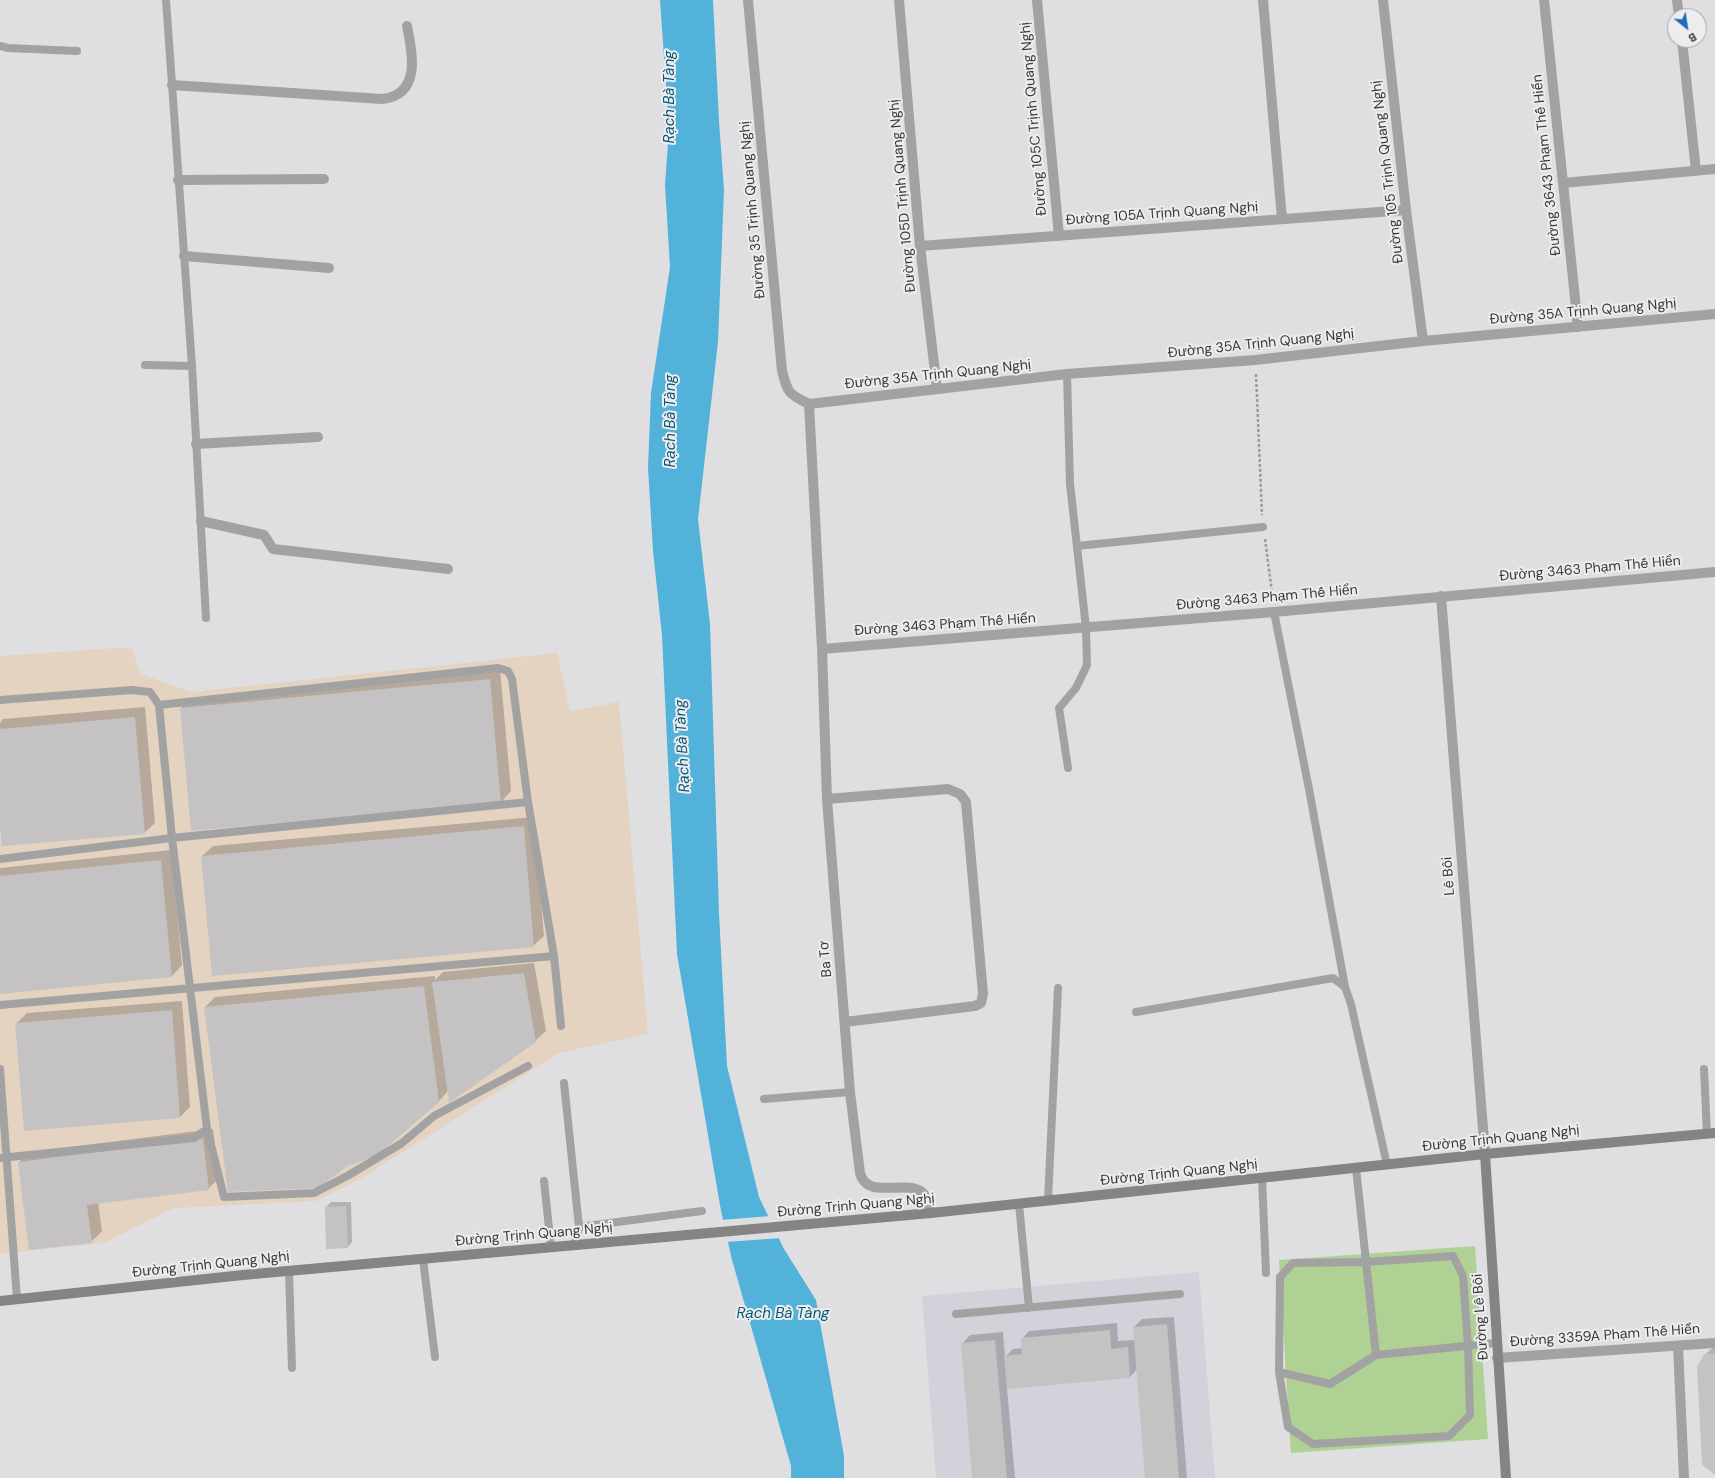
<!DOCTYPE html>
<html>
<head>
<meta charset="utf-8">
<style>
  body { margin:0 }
  #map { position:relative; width:1715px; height:1478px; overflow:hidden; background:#dfdfe1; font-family:"DM Sans",sans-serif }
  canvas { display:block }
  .north { position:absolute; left:1667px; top:8px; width:40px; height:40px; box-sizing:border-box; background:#edecee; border:1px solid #a5a4a6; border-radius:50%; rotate:150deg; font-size:11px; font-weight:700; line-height:16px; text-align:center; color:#39393a }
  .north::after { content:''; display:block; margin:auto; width:14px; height:18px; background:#206bba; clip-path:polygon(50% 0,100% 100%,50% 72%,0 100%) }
</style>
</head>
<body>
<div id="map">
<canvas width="1715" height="1478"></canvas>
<div class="north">B</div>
</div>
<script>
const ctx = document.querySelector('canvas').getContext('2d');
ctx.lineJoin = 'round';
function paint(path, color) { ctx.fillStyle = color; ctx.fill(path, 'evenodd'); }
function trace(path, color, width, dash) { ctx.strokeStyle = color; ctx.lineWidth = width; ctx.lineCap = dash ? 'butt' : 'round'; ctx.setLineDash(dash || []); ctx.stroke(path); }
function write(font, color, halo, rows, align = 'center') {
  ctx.font = font + ' "DM Sans",sans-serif'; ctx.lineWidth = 4; ctx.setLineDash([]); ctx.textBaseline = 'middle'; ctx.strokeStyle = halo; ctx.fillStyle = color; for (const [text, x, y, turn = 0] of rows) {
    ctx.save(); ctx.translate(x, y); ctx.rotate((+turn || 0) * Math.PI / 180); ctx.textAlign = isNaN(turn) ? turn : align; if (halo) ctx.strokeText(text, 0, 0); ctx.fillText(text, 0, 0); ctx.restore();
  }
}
const built = new Path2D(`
  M 1199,1272 L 1215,1478 L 936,1478 L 922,1296 Z`);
const industrial = new Path2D(`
  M 131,647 L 141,674 L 191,692 L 557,653 L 570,711 L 619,702 L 648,1034 L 559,1053 L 362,1178 L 316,1201 L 174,1208 L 104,1243 L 0,1254 L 0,656 Z`);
const green = new Path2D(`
  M 1475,1246 L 1488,1439 L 1291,1453 L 1279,1260 Z`);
const water = new Path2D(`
  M 660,0 L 713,0 L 719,121 L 724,190 L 718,342 L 698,519 L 710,624 L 719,913 L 727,1066 L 759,1197 L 784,1249 L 816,1300 L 844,1456 L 844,1478 L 791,1478 L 791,1466 L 732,1260 L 721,1211 L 677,954 L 662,635 L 653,551 L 648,467 L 651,393 L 670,267 L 665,185 L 669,129 Z`);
const pier = new Path2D(`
  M 770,1216 L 781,1238 L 726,1242 L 721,1220 Z`);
const shadow = new Path2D(`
  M 500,669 L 511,791 L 501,802 L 181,708 L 191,698 Z
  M 145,707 L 155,823 L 144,833 L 0,815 L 0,723 L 3,719 Z
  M 534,817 L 544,936 L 533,946 L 202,856 L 213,846 Z
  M 171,850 L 182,965 L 172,976 L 0,993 L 0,868 Z
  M 534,963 L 546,1031 L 535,1041 L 448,1091 L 439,1101 L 205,1007 L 215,997 L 435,976 L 435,980 L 443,972 Z
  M 182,1001 L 190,1107 L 180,1117 L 16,1024 L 27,1013 Z
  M 213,1129 L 219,1178 L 208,1189 L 98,1202 L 102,1231 L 91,1242 L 19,1162 L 30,1152 Z
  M 331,1202 L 351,1202 L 352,1242 L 348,1247 L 326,1207 Z
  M 1174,1317 L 1187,1478 L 1146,1478 L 1137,1369 L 1130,1377 L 1007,1388 L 1015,1478 L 973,1478 L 963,1343 L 970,1335 L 1003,1332 L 1005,1357 L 1013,1349 L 1022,1348 L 1022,1339 L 1029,1331 L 1117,1323 L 1118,1341 L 1135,1340 L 1134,1327 L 1142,1319 Z
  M 1715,1345 L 1715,1473 L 1705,1355 Z`);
const building = new Path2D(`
  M 490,679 L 501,803 L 191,831 L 180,708 Z
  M 135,717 L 145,834 L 2,846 L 0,827 L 0,729 Z
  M 524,826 L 534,947 L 212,976 L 201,856 Z
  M 161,860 L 172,977 L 0,994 L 0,876 Z
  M 524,973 L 536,1042 L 449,1103 L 432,982 Z
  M 424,986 L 439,1102 L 379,1154 L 346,1167 L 319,1188 L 228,1192 L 204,1007 Z
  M 172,1010 L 180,1118 L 24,1131 L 15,1023 Z
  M 203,1139 L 209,1190 L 87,1205 L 92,1243 L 29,1250 L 18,1162 Z
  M 346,1206 L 348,1248 L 326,1249 L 325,1207 Z
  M 1167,1324 L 1179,1478 L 1145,1478 L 1133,1327 Z
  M 1110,1330 L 1111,1349 L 1128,1347 L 1130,1378 L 1007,1389 L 1004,1356 L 1022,1354 L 1021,1338 Z
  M 995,1340 L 1007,1478 L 972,1478 L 961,1343 Z
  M 1704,1354 L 1715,1354 L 1715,1475 L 1702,1465 L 1697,1367 Z`);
const path = new Path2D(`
  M 1256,374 L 1262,515
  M 1265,539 L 1273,600`);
const lane = new Path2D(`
  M 166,0 L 192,366 L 206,618
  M 0,46 L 8,48 L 77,51
  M 145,365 L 192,366
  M 1067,374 L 1070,484 L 1086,628 L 1087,665 L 1076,688 L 1059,708 L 1068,768
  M 1077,546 L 1263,527
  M 1274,612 L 1309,789 L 1345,987
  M 0,700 L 132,690 L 150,692 L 159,705 L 172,838 L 207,1129 L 194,1138 L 0,1158
  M 159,705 L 498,668 L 508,671 L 512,679 L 528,802 L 554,956 L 561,1026
  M 0,859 L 172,838 L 528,802
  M 0,1005 L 554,956
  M 1136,1012 L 1333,978 L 1345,987 L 1351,1004 L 1387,1165
  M 0,1069 L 17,1299
  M 1704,1069 L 1707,1134
  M 564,1083 L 579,1227 L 575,1245
  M 764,1099 L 850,1092
  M 207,1129 L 224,1197 L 314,1193 L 349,1175 L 402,1143 L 434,1116 L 528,1066
  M 1356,1168 L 1376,1355 L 1496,1343
  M 1262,1178 L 1266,1273
  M 544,1181 L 551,1247
  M 1048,1201 L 1058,988
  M 1019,1204 L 1029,1308
  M 579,1227 L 702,1211
  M 1453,1256 L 1463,1276 L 1468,1346 L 1470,1415 L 1449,1436 L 1313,1444 L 1288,1427 L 1279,1372 L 1280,1277 L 1293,1263 L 1367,1262 Z
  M 423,1259 L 435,1357
  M 289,1271 L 292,1368
  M 956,1314 L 1180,1294
  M 1279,1372 L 1330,1384 L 1376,1355`);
const street = new Path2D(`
  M 748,0 L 782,371 C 788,393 788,394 809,404
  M 899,0 L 920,246 L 937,389
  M 1037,0 L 1059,236
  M 1263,0 L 1282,219
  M 1383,0 L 1406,210 L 1423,341
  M 1544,0 L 1578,327
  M 1677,0 L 1679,16
  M 1682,40 L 1696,171
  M 172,85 L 382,99 C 421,95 413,54 407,26
  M 178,180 L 324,179
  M 1563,183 L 1715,169
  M 920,246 L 1406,210
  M 184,256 L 329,268
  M 809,404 L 1067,374 L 1255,360 L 1423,341 L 1715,314
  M 809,404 L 822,649 L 827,799 L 850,1092 L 860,1173 C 867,1201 906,1178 923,1193 C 928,1198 929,1206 931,1213
  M 196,444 L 318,437
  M 201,521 L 264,535 L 273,549 L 448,569
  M 1441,596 L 1485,1154
  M 822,649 L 1274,612 L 1715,572
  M 827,799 L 948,789 L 960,794 L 966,802 L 983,994 L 981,1003 L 975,1006 L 845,1022
  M 1678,1346 L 1684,1478
  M 1497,1358 L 1715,1343`);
const secondary = new Path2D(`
  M 1485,1154 L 1506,1478
  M 0,1301 L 243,1275 L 931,1213 L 1485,1154 L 1715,1133`);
const streetNames = [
  ["Đường 105C Trịnh Quang Nghị",1034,119,-95],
  ["Đường 3643 Phạm Thế Hiển",1547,165,-96],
  ["Đường 105 Trịnh Quang Nghị",1388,172,-97],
  ["Đường 105D Trịnh Quang Nghị",903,196,-95],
  ["Đường 35 Trịnh Quang Nghị",753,210,-95],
  ["Đường 105A Trịnh Quang Nghị",1162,214,-4],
  ["Đường 35A Trịnh Quang Nghị",1583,312,-5],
  ["Đường 35A Trịnh Quang Nghị",1261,344,-6],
  ["Đường 35A Trịnh Quang Nghị",938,375,-6],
  ["Đường 3463 Phạm Thế Hiển",1590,569,-5],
  ["Đường 3463 Phạm Thế Hiển",1267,598,-5],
  ["Đường 3463 Phạm Thế Hiển",945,625,-4],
  ["Lê Bôi",1449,876,-94],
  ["Ba Tơ",826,959,-95],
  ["Đường Trịnh Quang Nghị",1501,1139,-6],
  ["Đường Trịnh Quang Nghị",1179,1173,-6],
  ["Đường Trịnh Quang Nghị",856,1206,-5],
  ["Đường Trịnh Quang Nghị",534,1235,-5],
  ["Đường Trịnh Quang Nghị",211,1265,-6],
  ["Đường Lê Bôi",1481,1317,-94],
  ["Đường 3359A Phạm Thế Hiển",1605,1336,-4]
];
const waterNames = [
  ["Rạch Bà Tàng",670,97,-90],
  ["Rạch Bà Tàng",671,421,-90],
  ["Rạch Bà Tàng",683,746,-93],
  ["Rạch Bà Tàng",783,1314]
];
paint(built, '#d2d2db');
paint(industrial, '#e4d3c1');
paint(green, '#afd194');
paint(water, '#52b2da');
paint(pier, '#dfdfe1');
paint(shadow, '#0003');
paint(building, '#c4c2c2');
trace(path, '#9c9c9e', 2.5, [3, 2]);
trace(lane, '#a3a2a2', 8);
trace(street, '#a3a2a2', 10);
trace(secondary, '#858483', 10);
write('14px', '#39393a', '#edecee', streetNames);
write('italic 15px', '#065874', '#edecee', waterNames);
</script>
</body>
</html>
